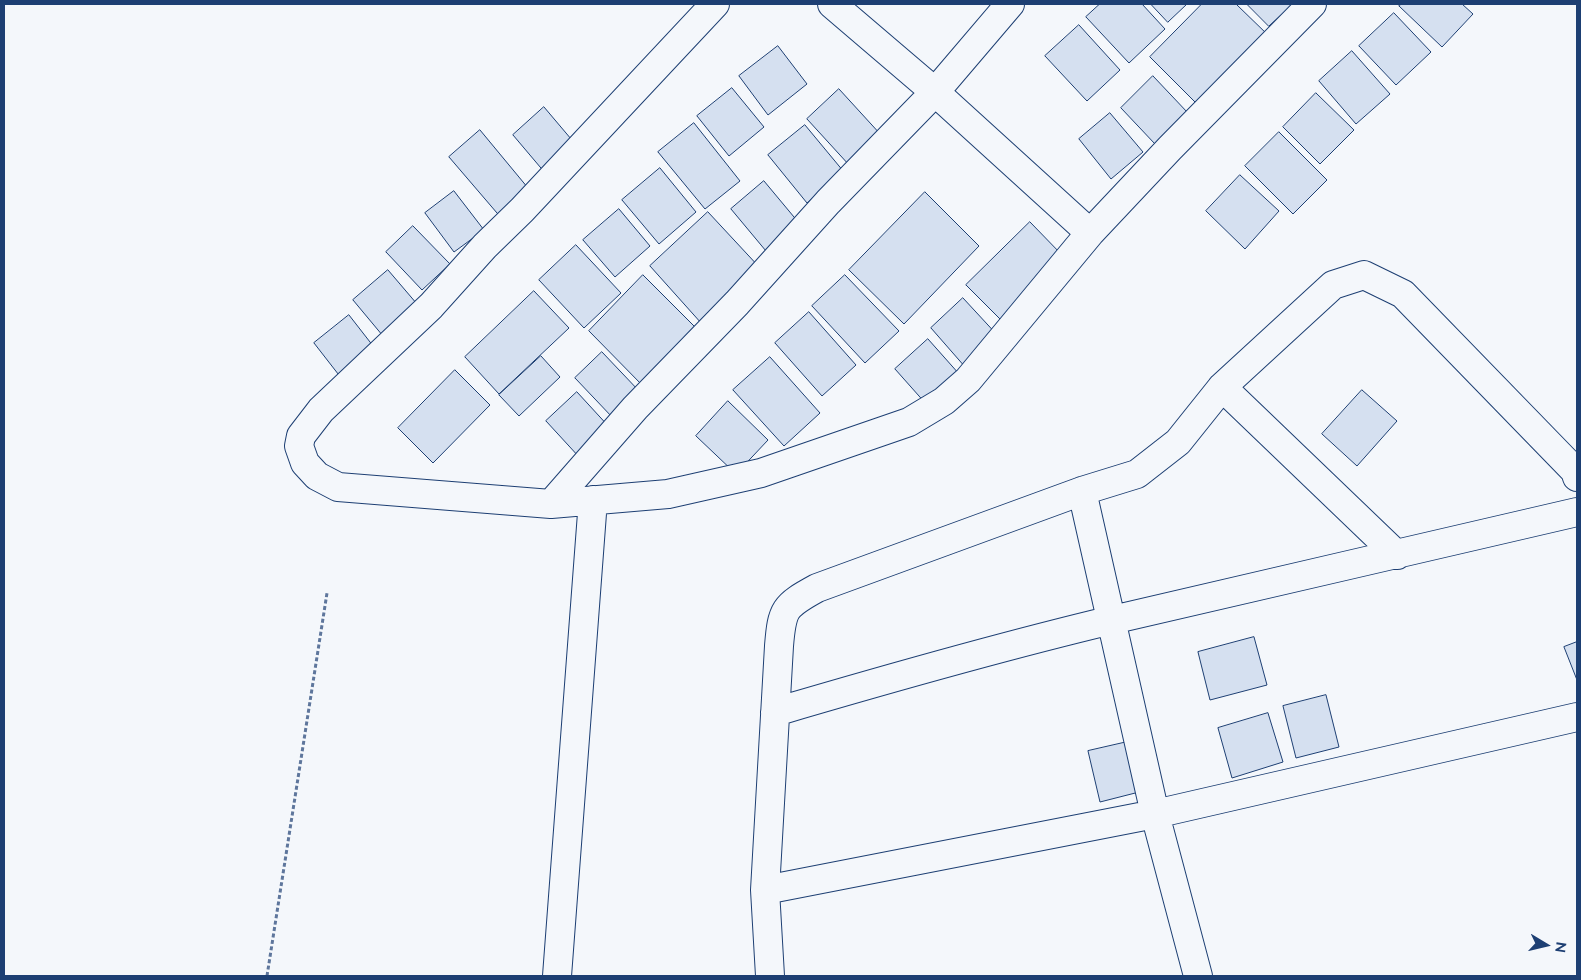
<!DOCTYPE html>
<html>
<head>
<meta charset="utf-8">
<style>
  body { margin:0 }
  #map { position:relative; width:1581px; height:980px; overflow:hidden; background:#f4f7fb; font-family:Raleway,sans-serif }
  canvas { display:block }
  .frame { position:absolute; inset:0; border:5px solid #1d3f73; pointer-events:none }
  .north { position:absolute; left:1521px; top:920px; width:50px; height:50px; -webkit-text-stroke:4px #f4f7fb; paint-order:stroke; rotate:99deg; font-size:14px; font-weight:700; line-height:20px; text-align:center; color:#1d3f73 }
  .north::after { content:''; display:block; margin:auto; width:18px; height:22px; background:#1d3f73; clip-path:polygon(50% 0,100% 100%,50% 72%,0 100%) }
</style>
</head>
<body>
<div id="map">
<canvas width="1581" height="980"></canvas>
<div class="frame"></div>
<div class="north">N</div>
</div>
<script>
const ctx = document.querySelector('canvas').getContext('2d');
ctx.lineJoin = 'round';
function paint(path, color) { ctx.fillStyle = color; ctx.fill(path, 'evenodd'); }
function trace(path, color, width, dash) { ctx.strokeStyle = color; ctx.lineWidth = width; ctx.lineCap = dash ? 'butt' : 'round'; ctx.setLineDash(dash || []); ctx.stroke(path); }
const building = new Path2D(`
  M 1100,4 L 1142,4 L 1165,29 L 1129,63 L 1086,17 Z
  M 1151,4 L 1187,4 L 1168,22 Z
  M 1202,4 L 1236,4 L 1269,36 L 1199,106 L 1150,57 Z
  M 1247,4 L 1293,4 L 1269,26 Z
  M 1402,4 L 1462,4 L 1473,14 L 1442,47 L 1399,6 Z
  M 1394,13 L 1431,52 L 1396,85 L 1359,46 Z
  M 1079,25 L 1120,70 L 1087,101 L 1045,56 Z
  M 778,46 L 807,84 L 768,115 L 739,76 Z
  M 1352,51 L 1390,94 L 1356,124 L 1319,81 Z
  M 1153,76 L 1188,113 L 1155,144 L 1121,108 Z
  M 732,88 L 764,127 L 729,156 L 697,116 Z
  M 839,89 L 882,136 L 850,166 L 807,119 Z
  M 1316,93 L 1354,130 L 1320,164 L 1283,127 Z
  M 544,107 L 577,146 L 546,174 L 513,135 Z
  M 1110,113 L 1143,152 L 1111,179 L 1079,139 Z
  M 694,123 L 740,181 L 705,209 L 658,152 Z
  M 805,125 L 844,172 L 807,203 L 768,155 Z
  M 480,130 L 533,194 L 503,220 L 449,157 Z
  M 1279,132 L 1327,180 L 1293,214 L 1245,166 Z
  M 660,168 L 696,212 L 659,244 L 622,200 Z
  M 1240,175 L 1279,211 L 1245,249 L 1206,211 Z
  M 764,181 L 799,223 L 766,251 L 731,209 Z
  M 454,191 L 484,230 L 454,252 L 425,213 Z
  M 925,192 L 979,246 L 904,324 L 849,270 Z
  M 619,209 L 650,246 L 615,277 L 583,240 Z
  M 708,212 L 761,269 L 702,324 L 650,266 Z
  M 1030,222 L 1063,256 L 1000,319 L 966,285 Z
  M 413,226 L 450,264 L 422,290 L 386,252 Z
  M 576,245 L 621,293 L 584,328 L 539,280 Z
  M 388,270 L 423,311 L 388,342 L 353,300 Z
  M 643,275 L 699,331 L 644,387 L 589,331 Z
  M 845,275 L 899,331 L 865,363 L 812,306 Z
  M 534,291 L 569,328 L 499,394 L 465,357 Z
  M 963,298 L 1000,338 L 966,368 L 931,328 Z
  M 809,312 L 856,365 L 822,396 L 775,343 Z
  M 349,315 L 377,351 L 342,379 L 314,343 Z
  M 928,339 L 960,375 L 927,405 L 895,369 Z
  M 602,352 L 640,392 L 613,418 L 575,378 Z
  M 541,356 L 560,377 L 519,416 L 499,395 Z
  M 770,357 L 820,413 L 784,446 L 733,390 Z
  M 455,370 L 490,405 L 433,463 L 398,428 Z
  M 1362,390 L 1397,421 L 1357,466 L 1322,434 Z
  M 577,392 L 611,429 L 580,458 L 546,421 Z
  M 728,401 L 768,440 L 736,474 L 696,436 Z
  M 1254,637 L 1267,685 L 1210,700 L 1198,652 Z
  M 1577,642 L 1577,680 L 1564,647 Z
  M 1326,695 L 1339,747 L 1296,758 L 1283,706 Z
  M 1268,713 L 1283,762 L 1232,778 L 1218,728 Z
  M 1136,740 L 1147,790 L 1100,802 L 1088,751 Z`);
const path = new Path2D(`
  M 267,976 L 327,593`);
const street = new Path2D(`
  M 715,4 L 522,210 L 485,246 L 431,306 L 321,410 L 301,436 L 299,446 L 305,463 L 317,476 L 338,487 L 551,504 L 668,494 L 761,473 L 909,422 L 944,401 L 968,380 L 1090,233 L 1170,148 L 1312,4
  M 832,4 L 935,92 L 1090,233
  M 1222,387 L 1397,555
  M 1082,491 L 1155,814 L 1198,976
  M 551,504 L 635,408 L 737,303 L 828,202 L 935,92 L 1010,4
  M 775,712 C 887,679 999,647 1112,620 C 1267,583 1422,549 1577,512
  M 765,890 L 1155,814 L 1577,717
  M 557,976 L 593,500
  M 770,976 L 765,890 L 779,646 C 782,609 784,606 817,588 L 1082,491 L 1137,474 L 1178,442 L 1222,387 L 1333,285 L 1364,275 L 1403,294 L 1575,471 L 1577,477`);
paint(building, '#d5e0f0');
trace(building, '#1d3f73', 1);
trace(street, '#1d3f73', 30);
trace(path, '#5e769c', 3, [4, 2.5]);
trace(street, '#f4f7fb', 28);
</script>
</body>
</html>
